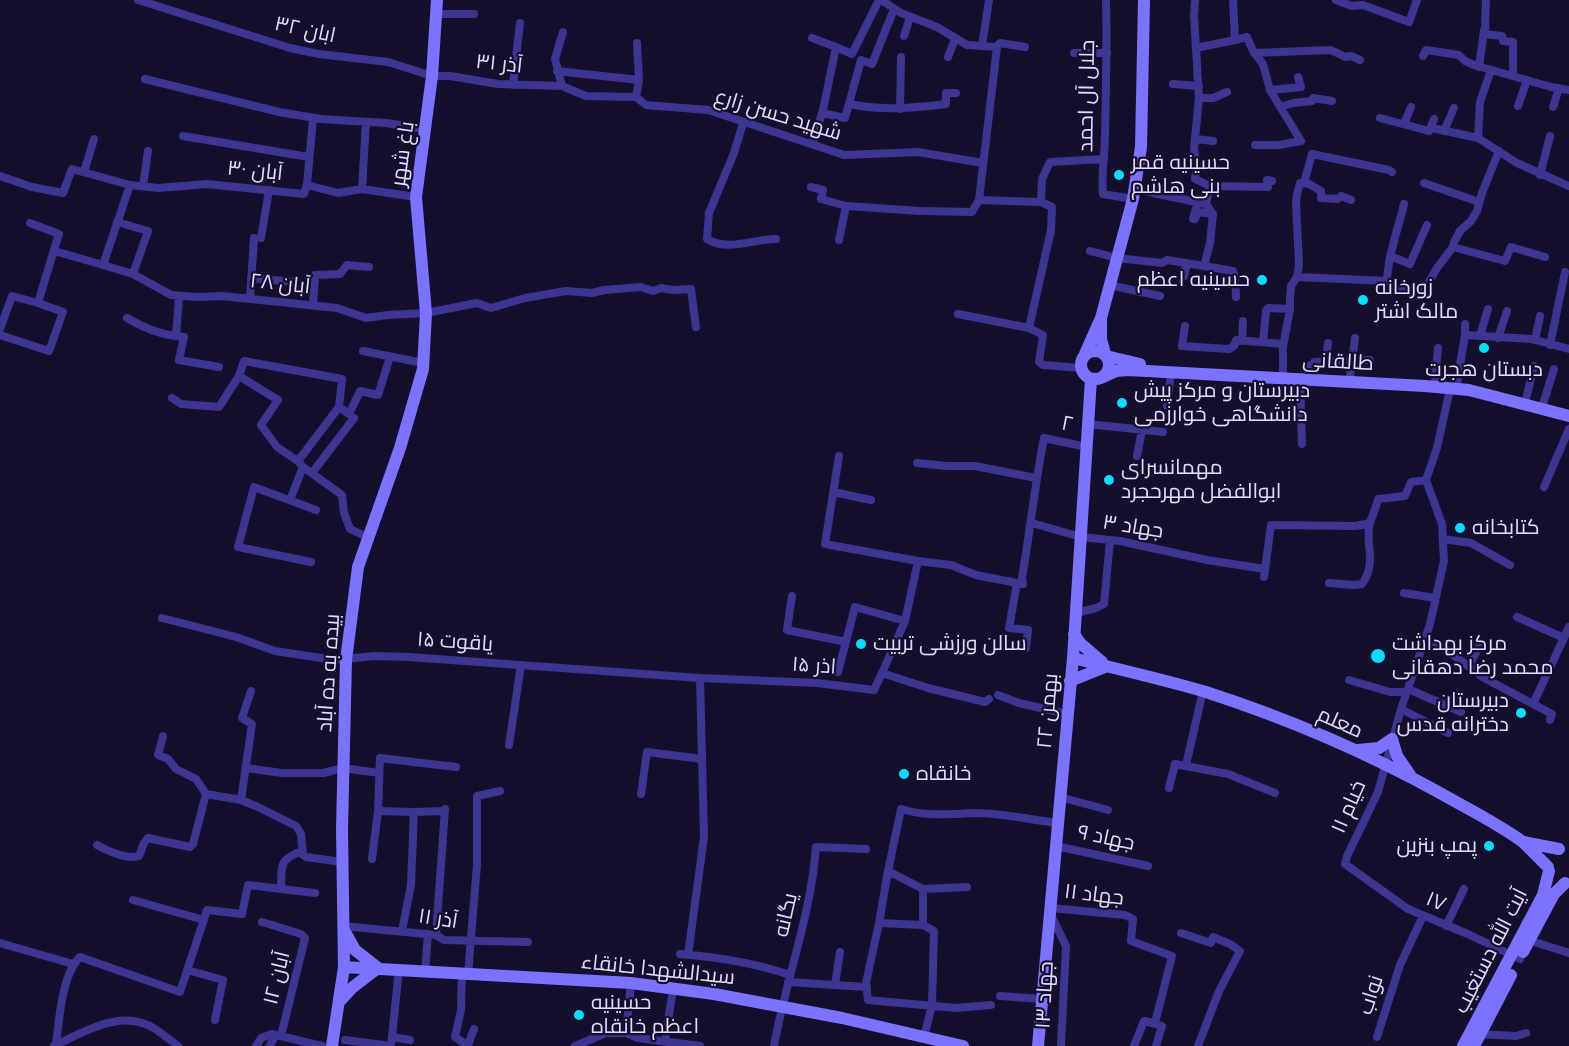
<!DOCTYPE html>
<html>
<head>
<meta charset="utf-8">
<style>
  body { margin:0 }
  canvas { display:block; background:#150f2e }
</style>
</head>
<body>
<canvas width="1569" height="1046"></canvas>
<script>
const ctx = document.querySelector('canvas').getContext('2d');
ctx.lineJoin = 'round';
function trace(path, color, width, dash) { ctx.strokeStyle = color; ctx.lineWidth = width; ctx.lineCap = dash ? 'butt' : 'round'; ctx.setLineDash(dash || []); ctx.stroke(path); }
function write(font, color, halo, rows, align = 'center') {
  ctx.font = font + ' Figtree,Cairo,sans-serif'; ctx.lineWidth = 4.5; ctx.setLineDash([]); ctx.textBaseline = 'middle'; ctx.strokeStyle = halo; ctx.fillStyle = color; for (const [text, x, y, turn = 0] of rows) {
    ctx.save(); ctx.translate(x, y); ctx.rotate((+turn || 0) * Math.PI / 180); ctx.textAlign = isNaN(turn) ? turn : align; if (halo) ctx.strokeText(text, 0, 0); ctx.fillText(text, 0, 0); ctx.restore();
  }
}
const street = new Path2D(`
  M 138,0 L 290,48 L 319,54 L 388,62 L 432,76 L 450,76 L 498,84 L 562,86
  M 881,0 L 901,13 L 937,27 L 967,45 L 997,47 L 1000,43 L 1025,47
  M 1106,0 C 1107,45 1106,89 1105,134 C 1105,154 1101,174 1103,194 L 1133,199
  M 1195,0 L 1194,16 L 1199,98 L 1194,149 L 1197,167 L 1195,179 L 1210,186 L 1206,204
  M 1336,0 L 1352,6 L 1363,5 L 1409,22 L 1417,0
  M 1486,0 L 1485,34 L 1502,36 L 1503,41 L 1513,42 L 1513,71
  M 436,14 L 474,14
  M 563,32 L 555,59 L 562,86 L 586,96 L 636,97
  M 904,36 L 910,17
  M 812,38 L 836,47
  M 1235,40 L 1247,37 L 1253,51 L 1263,64 L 1270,90 L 1301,141 L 1279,145 L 1255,145
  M 982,46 L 989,0
  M 997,47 L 979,200 L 1041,202 L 1042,179 L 1050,162 L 1104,159
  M 1196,48 L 1235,40 L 1233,0
  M 1074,53 L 1107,53
  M 1254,53 L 1331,50 L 1345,57 L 1351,56 L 1360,60
  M 1423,56 L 1426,50 L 1459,55 L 1465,61 L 1474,65 L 1551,87 L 1569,90
  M 948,57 L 955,39
  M 1479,67 L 1484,30
  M 1491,70 L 1480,102 L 1478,138 L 1517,163 L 1569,186
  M 557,71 L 639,80
  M 145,79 L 279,112 L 321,119 L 386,123 L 426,129
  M 1173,84 L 1199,86
  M 513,85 L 520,23
  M 1270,90 L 1301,87 L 1298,77
  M 636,97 L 646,105 L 708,110 L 844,155 L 918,152 L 983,163
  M 636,97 L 639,80 L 637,43
  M 1199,98 L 1213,98 L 1227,92
  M 849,104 C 882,111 913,108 946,104 L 946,93 L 956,93
  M 1518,106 L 1527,80
  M 1280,107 L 1293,103 L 1312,101 L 1313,98 L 1332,101
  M 1553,107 L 1559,88
  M 900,109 L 901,57
  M 822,113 L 845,118 L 861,60 L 872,64 L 894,9
  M 1380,118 L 1429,131 L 1432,128 L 1478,138
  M 743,123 L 734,153 L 709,213 L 707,239 C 728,252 753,239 776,239
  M 1404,124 L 1411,107
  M 1429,131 L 1434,119
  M 1444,131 L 1454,108
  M 183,136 L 309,157
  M 1196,139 L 1213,141
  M 812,144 L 823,110 L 836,47 L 852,54 L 879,0
  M 84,172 L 94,139
  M 1540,175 L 1550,136
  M 0,176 L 32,187 L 63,193 L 72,169 L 130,185 L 158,188 L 207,184 L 304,194 L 307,185 L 338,193 L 362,189 L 416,197
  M 1304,183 L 1312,154 L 1389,170 L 1392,172
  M 1424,183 L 1479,202
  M 307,185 L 313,118
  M 143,186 L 148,151
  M 1210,186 L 1268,187 L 1267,180 L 1272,181
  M 811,187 L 823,190 L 821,199 L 846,206
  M 362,189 L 366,122
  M 1134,189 L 1206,204
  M 1198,202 L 1193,219 L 1195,219 L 1198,212 L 1213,214
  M 117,222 L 148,231 L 133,274 L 103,265 L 130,185
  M 30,223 L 59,234 L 53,253
  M 261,238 L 269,190
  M 839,240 L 846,206 L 921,211 L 972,212 L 979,200
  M 1453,247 L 1505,261 L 1511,247 L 1545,257
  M 1090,251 L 1117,258 L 1162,263 L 1167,260 L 1204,266 L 1210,243 L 1213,214 L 1206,204
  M 1390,256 L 1410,264 L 1427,225
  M 1204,266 L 1233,271 L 1235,276 L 1236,297
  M 133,274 L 171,295 L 197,297 L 222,296 L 337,308 L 366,318 L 388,315 L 426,313 L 477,303 L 491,308 L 525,298 L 566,291 L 592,293 L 604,290 L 641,287 L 653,291 L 661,288 L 673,290 L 691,289 L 696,327
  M 1184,276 L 1187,263
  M 1297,277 L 1387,281 L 1391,287 L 1415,293 L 1427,285 L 1437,268 L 1453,247 L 1454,242 L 1460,231 L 1471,221 L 1477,211 L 1482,193 L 1499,151
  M 251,278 L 295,282
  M 1387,281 C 1388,255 1398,230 1404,204
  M 1109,285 L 1160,296
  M 179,296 L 176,336 L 184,337 L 179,360 L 219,367
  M 250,299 L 254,238
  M 313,305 L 315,275 L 340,274 L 347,265 L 369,267
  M 958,314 L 1029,328 L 1043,335 L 1039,362 L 1043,365 L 1081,368
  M 127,318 C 142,327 158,334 176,336
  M 1185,326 L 1182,346 L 1229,349 L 1234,346 L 1236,340 L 1283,344
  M 1029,328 L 1051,230 L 1052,207 L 1041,202
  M 0,329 L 12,296 L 38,303 L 53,253 L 58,252 L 103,265
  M 0,335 L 49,351 L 63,312 L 38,303
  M 1465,335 L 1532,339 L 1569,349
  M 1480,336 L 1488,309
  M 1498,338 L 1507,311
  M 1242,340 L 1243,321
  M 1535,340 L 1540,316
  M 1263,342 L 1266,311 L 1268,308 L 1290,309
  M 1550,345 L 1565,272
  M 363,351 L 423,363
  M 1326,360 L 1328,343
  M 1306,366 L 1313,365 L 1314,362 L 1370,360
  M 239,376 L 278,400 L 261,425 L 277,447 L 298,461
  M 1350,377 L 1355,338
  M 1283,379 L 1283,347 L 1290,309 L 1290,298 L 1291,286 L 1297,277 L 1299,264 L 1296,203 L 1297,194 L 1300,183 L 1309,184 L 1321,191 L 1321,198 L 1338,199 L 1341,196 L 1351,200
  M 1300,380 L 1302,444
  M 1435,382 L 1438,348
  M 1457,384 L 1465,335 L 1465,324
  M 1450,389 L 1437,448 L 1426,480 L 1442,524 L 1444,561 L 1430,624 L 1401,709 L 1378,792 L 1347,856 L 1345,864 L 1408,909 L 1470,935 L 1520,959
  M 172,398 L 181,404 L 219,407 L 239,376 L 244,361 L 342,379 L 339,407
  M 1526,399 L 1534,366
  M 1543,404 L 1554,369
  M 1167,406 L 1171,373
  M 1088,424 L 1163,432
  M 839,456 L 825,544 L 918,561 L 951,565 L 976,575 L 1017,583
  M 1137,456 L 1142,430
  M 917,463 L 947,466 L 975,466 L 1036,478
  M 303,467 L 342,495 L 344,513 L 350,529 L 369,538
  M 312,473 L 354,418
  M 1544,487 L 1569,429
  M 833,492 L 871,500
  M 290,500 L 303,467 L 298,461 L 339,407 L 349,414 L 360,391 L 378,395 L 390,357
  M 1032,523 L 1081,537 L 1120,541 L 1207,560 L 1265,569
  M 1443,539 L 1471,543 L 1510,565
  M 311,562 L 238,547 L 254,487 L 316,510
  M 1264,577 L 1271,525 L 1356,526 L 1370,523
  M 1329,583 L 1354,585 L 1362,584 C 1378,562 1364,543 1370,522 C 1373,515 1376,508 1378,499 L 1405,496 L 1411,482 L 1426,480
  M 1404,593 L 1435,598
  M 792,596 L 787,630 L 846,642
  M 1076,613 L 1096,608 L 1104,604 L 1110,540
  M 1517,617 L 1564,638
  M 162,618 L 236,637 L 275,651 L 308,656 L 335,660 L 374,656 L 409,657 L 700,678 L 817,683 L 874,690 L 882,673
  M 905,621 L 882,673 L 928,688 L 985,702 L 989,699
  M 1425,640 L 1444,648 L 1484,678 L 1552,714 L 1550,720
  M 1026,648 L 1028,630 L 1009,628 L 1017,583 L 1023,584 L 1022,578 C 1030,531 1035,484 1044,438 L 1087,447
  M 1469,666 L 1480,645
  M 838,672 L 855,607 L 905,621 L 918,561
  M 1349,680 L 1390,692 L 1407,692
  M 1408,689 L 1461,712
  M 998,695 L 1019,703 L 1067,714
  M 1533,704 L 1569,627
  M 1401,709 L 1448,733
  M 163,736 L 158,755 L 168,759 L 176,769 L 196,779 L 206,794 L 241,800 L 258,807 L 296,826 L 301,834 L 303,855 L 306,857 L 342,862
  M 509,745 L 521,665
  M 1186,765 L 1203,691
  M 246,768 L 282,773 L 323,773 L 343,768 L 379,773
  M 1169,788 L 1175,764 L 1228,774 L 1275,793
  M 641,794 L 647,752 L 702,759
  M 1060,797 L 1108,810
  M 241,800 L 252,724 L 242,718 L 251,691
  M 378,811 L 414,812
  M 97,845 C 108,851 126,860 139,856 L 144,843 L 148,838 L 190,847 L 193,844 L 206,794
  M 1056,846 L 1148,866
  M 372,859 L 378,811 L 380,758 L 456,767
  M 888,871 L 879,923 L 923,925 L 934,931 L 932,1005 L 924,1037
  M 967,887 L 923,889 L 888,871 L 901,809 C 928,817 947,814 975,813 C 1001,813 1032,820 1058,823
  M 281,889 C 282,865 278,860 302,851
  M 133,900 L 204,920
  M 1051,908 L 1125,915 L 1133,919 L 1131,941 L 1172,956 L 1156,1019 L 1152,1023 L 1144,1021 L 1134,1046
  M 1051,915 L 1066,946 L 1061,1046
  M 262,922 L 301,934 L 305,938 L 281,1036
  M 879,923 L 866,983 L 868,1000 L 956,1008 L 991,1005
  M 923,925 L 923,889
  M 343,926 L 436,935 L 444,940 L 528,942
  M 1446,926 L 1464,889
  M 402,931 L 411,885 L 414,812 L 445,811
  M 1181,933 L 1211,943 L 1213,937 L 1230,944 L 1240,951 L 1219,991 L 1198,1046
  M 436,935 L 445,809
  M 1525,939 L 1569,953
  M 0,943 L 73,964
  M 680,954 C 717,957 755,963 790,975
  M 688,955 L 704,837 L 700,678
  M 187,970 L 223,980 L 215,1020
  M 425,972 L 428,934
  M 462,974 L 461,1010 L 455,1037 L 468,1046
  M 468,975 L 477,864 L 477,796 L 500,791
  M 788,982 L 867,987
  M 835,985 L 840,952
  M 1000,996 L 1042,999
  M 1152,1023 L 1162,1026 L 1156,1046
  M 626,1033 L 631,983
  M 1477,1034 L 1516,1036 L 1526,1033
  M 392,1037 L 410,1040
  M 1377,1037 L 1400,965 L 1423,916
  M 345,1040 L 391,1046
  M 665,1041 L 673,989
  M 56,1045 C 59,1020 62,974 80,957 L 180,992 L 207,910 L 242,914 L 248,885 L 315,893
  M 468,1045 L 474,1029
  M 54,1046 C 85,1031 122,1008 155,1029 C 163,1034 170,1040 178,1046
  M 256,1046 L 261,1038 L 272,1034 L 322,1046
  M 270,1046 L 275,1035
  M 391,1046 L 399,969
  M 575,1046 L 606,1033 L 626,1033 L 638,1038 L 700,1046
  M 774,1046 C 786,979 811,915 816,847 L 866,849`);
const secondary = new Path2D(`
  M 1101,318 L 1133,199 L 1141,147 L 1144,0
  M1081 365a14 14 0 1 1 28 0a14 14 0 1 1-28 0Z
  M 1085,354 L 1101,318 L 1101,339 L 1105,354
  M 1106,356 L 1140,364
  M 1103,377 L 1116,371 L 1128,370 L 1425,386 L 1469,390 L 1569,416
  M 1074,634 L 1080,643 L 1102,662
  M 1073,658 C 1117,669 1162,679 1206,692 C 1286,718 1366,752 1440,793 C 1468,809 1497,823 1523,842
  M 1070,681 L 1105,667
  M 1358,750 L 1379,748 L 1392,739 L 1397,756 L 1410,775
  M 1548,867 L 1523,842 L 1559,849
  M 1523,952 L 1554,894 L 1565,883
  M 344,967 L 631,983 L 714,994 L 842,1018 L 963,1046
  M 339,1002 L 353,987 L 378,968 L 355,950 L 345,932
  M 332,1046 L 344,967 L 342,829 L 346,660 L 358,567 L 400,448 L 423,369 L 426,313 L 416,197 L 432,76 L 437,0
  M 1038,1046 L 1073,658 L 1091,379
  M 1463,1046 L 1543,895 L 1549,871
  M 1474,1046 L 1511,975`);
const markers = [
  [1119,175,6,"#07ddff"],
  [1262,280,6,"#07ddff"],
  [1363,300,6,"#07ddff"],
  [1484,348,6,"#07ddff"],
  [1122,403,6,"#07ddff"],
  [1109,480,6,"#07ddff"],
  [1460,528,6,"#07ddff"],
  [861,644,6,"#07ddff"],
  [1378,656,8,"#07ddff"],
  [1521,713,6,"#07ddff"],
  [904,774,6,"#07ddff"],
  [1489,846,6,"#07ddff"],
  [579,1015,6,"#07ddff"]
];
const streetNames = [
  ["ابان ۳۲",305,30,12],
  ["آذر ۳۱",499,64,6],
  ["جلال آل احمد",1087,96,-89],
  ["شهید حسن زارع",778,115,17],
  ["باغ شهر",403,154,-82],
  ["آبان ۳۰",255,171,6],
  ["آبان ۲۸",280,284,6],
  ["طالقانی",1338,362,3],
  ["۲",1067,424,11],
  ["جهاد ۳",1133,527,9],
  ["یاقوت ۱۵",455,642,4],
  ["اذر ۱۵",814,666,4],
  ["بیده به ده آباد",329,673,-86],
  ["۲۲ بهمن",1048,711,-85],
  ["معلم",1340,723,24],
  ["خیام ۱۱",1349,807,-66],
  ["جهاد ۹",1106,838,12],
  ["جهاد ۱۱",1094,895,7],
  ["۱۷",1436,902,23],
  ["یگانه",786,915,-77],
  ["آذر ۱۱",438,919,9],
  ["آیت الله دستغیب",1491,951,-63],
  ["سیدالشهدا خانقاء",658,970,6],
  ["آبان ۱۲",277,978,-76],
  ["جهاد ۱۳",1045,995,-87],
  ["نواب",1371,995,-72]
];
const poiNames = [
  ["حسینیه قمر",1131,163],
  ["بنی هاشم",1131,187],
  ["حسینیه اعظم",1250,280,"right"],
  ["زورخانه",1375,288],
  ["مالک اشتر",1375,312],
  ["دبستان هجرت",1484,370,"center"],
  ["دبیرستان و مرکز پیش",1134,391],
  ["دانشگاهی خوارزمی",1134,415],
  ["مهمانسرای",1121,468],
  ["ابوالفضل مهرحجرد",1121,492],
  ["کتابخانه",1472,528],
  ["سالن ورزشی تربیت",873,644],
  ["مرکز بهداشت",1392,644],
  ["محمد رضا دهقانی",1392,668],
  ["دبیرستان",1509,701,"right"],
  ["دخترانه قدس",1509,725,"right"],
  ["خانقاه",916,774],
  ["پمپ بنزین",1477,846,"right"],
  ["حسینیه",591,1003],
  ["اعظم خانقاه",591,1027]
];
trace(street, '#3c3591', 8);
trace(secondary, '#7b72ff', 12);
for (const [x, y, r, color] of markers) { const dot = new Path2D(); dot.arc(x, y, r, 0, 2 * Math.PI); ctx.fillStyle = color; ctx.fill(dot); trace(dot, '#150f2e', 2); }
write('21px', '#e1dbff', '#150f2e', streetNames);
write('21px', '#e1dbff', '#150f2e', poiNames, 'left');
</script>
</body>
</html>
